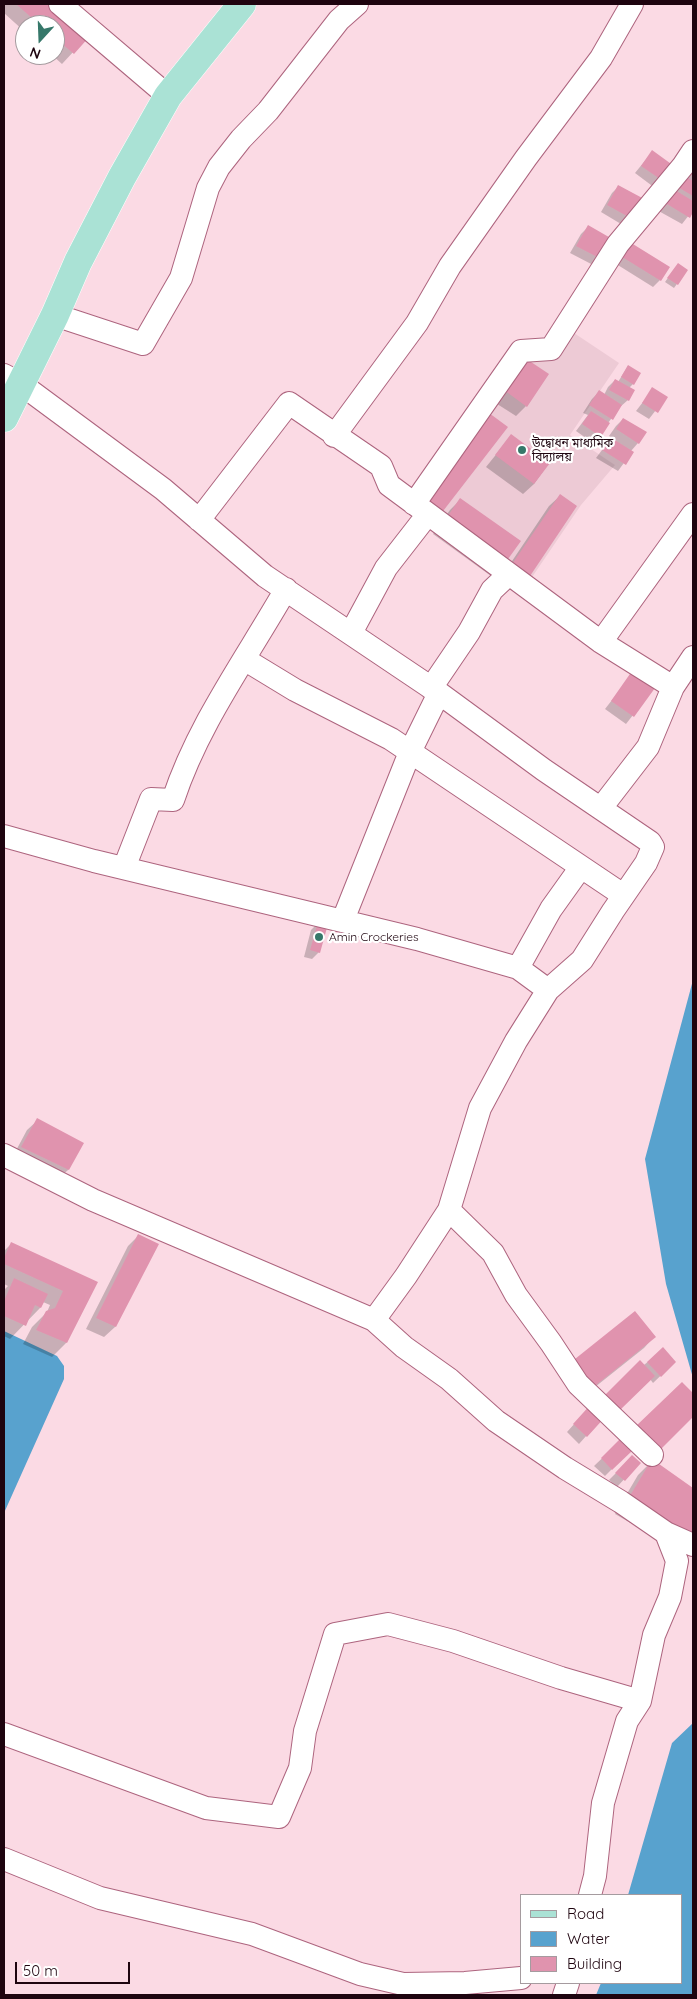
<!DOCTYPE html>
<html>
<head>
<meta charset="utf-8">
<style>
  body { margin:0 }
  #map { position:relative; width:697px; height:1999px; overflow:hidden; background:#fbdae4; font-family:Quicksand,sans-serif }
  canvas { display:block }
  .frame { position:absolute; inset:0; border:5px solid #1e040f; pointer-events:none }
  .legend { position:absolute; left:520px; top:1894px; width:162px; height:90px; box-sizing:border-box; background:#fff; border:1px solid #a59b9f; margin:0; padding:6px 9px; list-style:none; font-size:15px; color:#1e040f }
  .legend li { display:flex; align-items:center; gap:10px; height:25px }
  .legend b { width:25px; border:1px solid #a59b9f }
  .north { position:absolute; left:15px; top:15px; width:50px; height:50px; box-sizing:border-box; background:#fff; border:1px solid #a59b9f; border-radius:50%; rotate:200deg; font-size:14px; font-weight:700; line-height:20px; text-align:center; color:#1e040f }
  .north::after { content:''; display:block; margin:auto; width:18px; height:22px; background:#36786a; clip-path:polygon(50% 0,100% 100%,50% 72%,0 100%) }
  .scale { position:absolute; left:15px; top:1962px; width:115px; height:22px; box-sizing:border-box; border:2px solid #1e040f; border-top:0; padding-left:6px; font-size:15px; line-height:18px; white-space:nowrap; color:#1e040f; -webkit-text-stroke:4px #fff; paint-order:stroke }
</style>
</head>
<body>
<div id="map">
<canvas width="697" height="1999"></canvas>
<div class="frame"></div>
<ul class="legend">
<li><b style="height:6px;background:#aae2d5"></b>Road</li>
<li><b style="height:14px;background:#58a2ce"></b>Water</li>
<li><b style="height:14px;background:#e093ae"></b>Building</li>
</ul>
<div class="north">N</div>
<div class="scale">50 m</div>
</div>
<script>
const ctx = document.querySelector('canvas').getContext('2d');
ctx.lineJoin = 'round';
function paint(path, color) { ctx.fillStyle = color; ctx.fill(path, 'evenodd'); }
function trace(path, color, width, dash) { ctx.strokeStyle = color; ctx.lineWidth = width; ctx.lineCap = dash ? 'butt' : 'round'; ctx.setLineDash(dash || []); ctx.stroke(path); }
function write(font, color, halo, rows, align = 'center') {
  ctx.font = font + ' Quicksand,"Noto Sans Bengali",sans-serif'; ctx.lineWidth = 4.5; ctx.setLineDash([]); ctx.textBaseline = 'middle'; ctx.strokeStyle = halo; ctx.fillStyle = color; for (const [text, x, y, turn = 0] of rows) {
    ctx.save(); ctx.translate(x, y); ctx.rotate((+turn || 0) * Math.PI / 180); ctx.textAlign = isNaN(turn) ? turn : align; if (halo) ctx.strokeText(text, 0, 0); ctx.fillText(text, 0, 0); ctx.restore();
  }
}
const built = new Path2D(`
  M 565,327 L 619,363 L 570,435 L 615,465 L 581,505 L 526,586 L 414,504 L 521,351 L 551,349 Z`);
const water = new Path2D(`
  M 693,980 L 693,1378 L 666,1284 L 645,1159 Z
  M 4,1331 L 57,1356 L 64,1366 L 64,1379 L 4,1513 Z
  M 693,1723 L 693,1995 L 596,1995 L 601,1983 L 681,1983 L 681,1895 L 628,1895 L 672,1743 Z`);
const shadow = new Path2D(`
  M 4,4 L 51,4 L 88,36 L 62,64 L 52,55 L 55,55 L 55,25 L 25,25 L 25,32 L 4,13 Z
  M 652,152 L 672,166 L 655,188 L 635,173 Z
  M 693,160 L 693,210 L 682,224 L 655,209 Z
  M 619,186 L 644,200 L 626,227 L 601,212 L 612,193 Z
  M 588,227 L 613,240 L 595,266 L 570,253 L 581,234 Z
  M 621,249 L 660,280 L 653,287 L 613,262 Z
  M 675,268 L 687,270 L 674,288 L 665,282 Z
  M 628,366 L 633,384 L 629,388 L 633,390 L 628,400 L 620,407 L 593,443 L 576,431 L 588,415 L 583,413 L 592,399 L 599,392 L 604,395 L 608,387 L 615,380 L 618,382 Z
  M 515,370 L 526,406 L 516,416 L 494,402 Z
  M 653,389 L 666,397 L 649,419 L 636,411 Z
  M 623,419 L 638,443 L 631,451 L 632,452 L 618,471 L 596,458 L 611,438 L 609,436 L 616,426 Z
  M 511,436 L 549,463 L 534,484 L 523,494 L 486,467 Z
  M 560,496 L 576,506 L 500,579 L 549,506 Z
  M 460,500 L 519,542 L 491,576 L 433,534 L 450,510 Z
  M 633,673 L 654,688 L 626,724 L 605,709 Z
  M 318,923 L 319,952 L 312,959 L 304,957 L 311,930 Z
  M 38,1120 L 82,1143 L 68,1170 L 57,1180 L 12,1158 L 27,1130 Z
  M 139,1235 L 157,1245 L 115,1327 L 104,1337 L 86,1329 L 128,1246 Z
  M 11,1244 L 96,1282 L 66,1343 L 52,1357 L 23,1344 L 32,1327 L 47,1312 L 50,1305 L 43,1302 L 40,1308 L 10,1339 L 4,1336 L 4,1290 L 8,1286 L 4,1284 L 4,1251 Z
  M 654,1337 L 644,1348 L 580,1399 L 560,1374 Z
  M 663,1349 L 675,1362 L 653,1383 L 650,1379 L 603,1417 L 579,1444 L 567,1432 L 585,1412 L 594,1407 Z
  M 620,1441 L 630,1451 L 605,1476 L 594,1466 Z
  M 652,1461 L 693,1489 L 693,1540 L 681,1552 L 615,1514 L 638,1475 Z
  M 639,1463 L 617,1487 L 609,1480 L 625,1464 Z`);
const building = new Path2D(`
  M 16,4 L 52,4 L 90,36 L 74,54 L 55,38 L 55,25 L 40,25 Z
  M 652,150 L 674,166 L 663,181 L 641,166 Z
  M 683,175 L 693,181 L 693,196 L 676,186 Z
  M 618,185 L 646,200 L 634,220 L 607,205 Z
  M 670,187 L 693,201 L 693,212 L 690,218 L 662,201 Z
  M 588,225 L 614,240 L 603,260 L 576,246 Z
  M 628,241 L 670,267 L 661,281 L 619,255 Z
  M 678,263 L 688,270 L 678,285 L 667,278 Z
  M 525,358 L 549,374 L 527,407 L 504,390 Z
  M 628,365 L 641,373 L 634,385 L 621,377 Z
  M 615,379 L 635,390 L 629,401 L 609,390 Z
  M 652,387 L 668,397 L 658,413 L 642,403 Z
  M 599,390 L 622,405 L 613,420 L 589,405 Z
  M 591,411 L 610,423 L 601,437 L 582,424 Z
  M 489,413 L 508,427 L 440,515 L 426,505 Z
  M 623,418 L 647,432 L 639,444 L 616,429 Z
  M 511,434 L 550,463 L 534,484 L 495,455 Z
  M 610,437 L 634,452 L 626,465 L 602,450 Z
  M 560,494 L 577,506 L 528,579 L 510,567 Z
  M 460,498 L 521,541 L 503,566 L 443,523 Z
  M 632,671 L 655,688 L 634,717 L 611,701 Z
  M 318,922 L 328,924 L 320,953 L 310,950 Z
  M 37,1118 L 84,1143 L 69,1170 L 21,1147 Z
  M 138,1234 L 159,1244 L 116,1327 L 96,1318 Z
  M 11,1242 L 98,1282 L 67,1343 L 36,1330 L 46,1311 L 55,1308 L 63,1291 L 4,1264 L 4,1258 Z
  M 14,1278 L 48,1294 L 41,1308 L 35,1305 L 26,1326 L 4,1316 L 4,1301 Z
  M 635,1311 L 656,1337 L 591,1389 L 570,1363 Z
  M 663,1347 L 676,1362 L 661,1377 L 647,1362 Z
  M 640,1360 L 655,1376 L 619,1411 L 604,1396 Z
  M 682,1382 L 693,1393 L 693,1417 L 659,1451 L 635,1427 Z
  M 592,1403 L 606,1416 L 587,1437 L 573,1424 Z
  M 620,1439 L 632,1451 L 612,1470 L 601,1458 Z
  M 632,1455 L 641,1463 L 625,1481 L 615,1473 Z
  M 652,1459 L 693,1488 L 693,1537 L 628,1499 Z`);
const minor = new Path2D(`
  M 60,4 L 168,96
  M 55,315 L 143,344 L 181,278 L 208,188 L 219,167 L 241,139 L 268,111 L 339,20 L 357,4
  M 4,375 L 21,384 L 163,489 L 265,576 L 439,693 L 544,770 L 650,842 L 653,847 L 646,863 L 613,911 L 582,960 L 548,990 L 516,1041 L 480,1108 L 449,1210 L 406,1276 L 374,1320
  M 334,436 L 417,323 L 450,266 L 526,158 L 601,58 L 632,4
  M 414,504 L 521,351 L 551,349 L 618,244 L 683,166 L 693,151
  M 199,520 L 289,403 L 381,466 L 389,485 L 601,642 L 673,687
  M 351,633 L 386,568 L 428,514
  M 601,642 L 693,514
  M 244,659 L 295,690 L 391,739 L 623,895
  M 431,688 L 469,632 L 492,590 L 509,574
  M 601,808 L 648,747 L 673,687 L 693,657
  M 4,836 L 94,861 L 417,939 L 518,968 L 548,990
  M 124,868 L 151,799 L 173,800 C 198,724 246,659 286,589
  M 343,920 L 410,752 L 439,693
  M 518,968 L 551,909 L 581,867
  M 4,1155 L 93,1200 L 374,1320 L 404,1347 L 449,1379 L 496,1421 L 565,1468 L 621,1502 L 666,1533 L 677,1561 L 670,1597 L 654,1635 L 640,1701 L 627,1721 L 603,1803 L 595,1876 L 590,1895
  M 449,1210 L 493,1253 L 516,1295 L 551,1343 L 578,1384 L 652,1455
  M 666,1533 L 693,1545
  M 4,1734 L 206,1808 L 279,1817 L 300,1768 L 305,1731 L 335,1634 L 388,1624 L 453,1641 L 561,1678 L 640,1701
  M 4,1859 L 100,1898 L 252,1934 L 360,1974 L 403,1984 L 465,1983 L 521,1978
  M 564,1995 L 568,1983`);
const major = new Path2D(`
  M 4,418 L 55,315 L 78,262 L 122,177 L 168,96 L 242,4`);
const markers = [
  [522,450,5,"#36786a"],
  [319,937,5,"#36786a"]
];
const poiNames = [
  ["উদ্বোধন মাধ্যমিক",532,443],
  ["বিদ্যালয়",532,457],
  ["Amin Crockeries",329,937]
];
paint(built, '#edcad5');
paint(water, '#58a2ce');
paint(shadow, '#0003');
paint(building, '#e093ae');
trace(minor, '#ad647e', 24);
trace(major, '#fff', 29);
trace(minor, '#fff', 22);
trace(major, '#aae2d5', 28);
for (const [x, y, r, color] of markers) { const dot = new Path2D(); dot.arc(x, y, r, 0, 2 * Math.PI); ctx.fillStyle = color; ctx.fill(dot); trace(dot, '#fff', 2); }
write('12px', '#1e040f', '#fff', poiNames, 'left');
</script>
</body>
</html>
